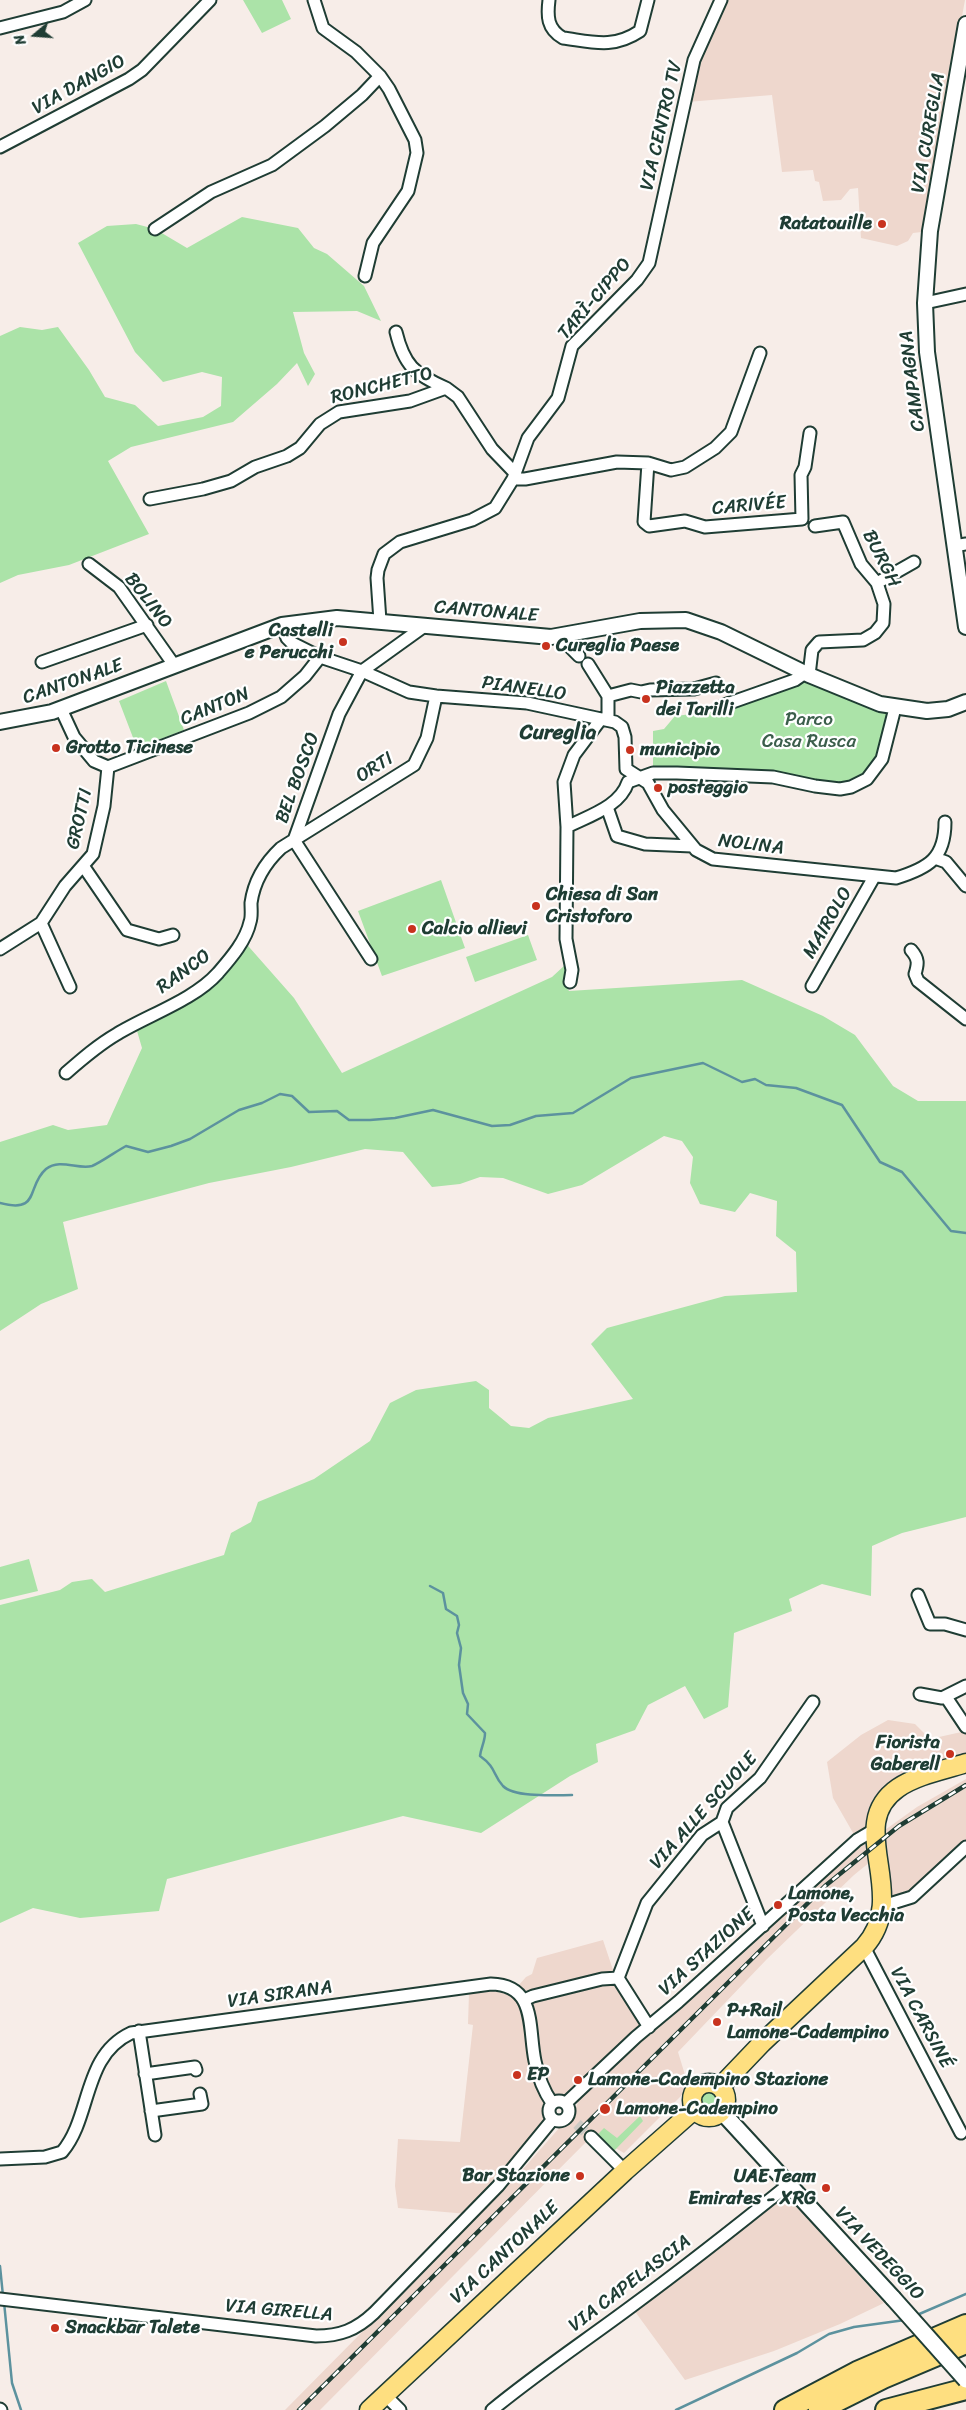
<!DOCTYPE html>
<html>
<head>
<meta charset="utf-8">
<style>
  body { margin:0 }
  #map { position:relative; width:966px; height:2410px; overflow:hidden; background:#f7ede8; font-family:Sriracha,sans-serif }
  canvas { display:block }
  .north { position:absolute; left:10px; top:10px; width:50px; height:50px; -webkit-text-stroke:4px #fff; paint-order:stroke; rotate:252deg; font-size:14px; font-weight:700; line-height:20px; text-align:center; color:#1f3d34 }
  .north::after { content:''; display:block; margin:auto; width:18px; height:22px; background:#1f3d34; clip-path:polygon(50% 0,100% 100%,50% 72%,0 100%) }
</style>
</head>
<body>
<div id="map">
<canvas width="966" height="2410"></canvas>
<div class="north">N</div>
</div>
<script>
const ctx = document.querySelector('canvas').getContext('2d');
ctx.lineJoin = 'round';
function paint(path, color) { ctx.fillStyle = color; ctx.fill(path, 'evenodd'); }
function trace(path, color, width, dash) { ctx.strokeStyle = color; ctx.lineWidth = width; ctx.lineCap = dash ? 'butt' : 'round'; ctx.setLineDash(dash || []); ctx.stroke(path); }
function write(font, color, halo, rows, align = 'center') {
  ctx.font = font + ' Sriracha,sans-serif'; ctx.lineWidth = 4.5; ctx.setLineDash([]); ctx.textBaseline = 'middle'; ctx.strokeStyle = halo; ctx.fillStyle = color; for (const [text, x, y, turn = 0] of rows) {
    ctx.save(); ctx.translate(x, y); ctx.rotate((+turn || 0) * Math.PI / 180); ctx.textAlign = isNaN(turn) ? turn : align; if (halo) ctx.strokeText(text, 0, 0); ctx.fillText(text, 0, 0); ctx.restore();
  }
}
const built = new Path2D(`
  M 723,0 L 965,0 L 937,153 L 930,231 L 913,233 L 908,241 L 897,246 L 861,238 L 858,188 L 850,189 L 841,200 L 823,201 L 819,182 L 815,181 L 813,170 L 782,172 L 772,95 L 687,102 L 695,62 Z
  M 888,1720 L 915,1724 L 930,1739 L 966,1731 L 966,1759 L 902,1780 L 870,1826 L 856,1838 L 833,1798 L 827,1762 L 861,1735 Z
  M 966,1779 L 966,1847 L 912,1897 L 883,1906 L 870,1862 L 854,1875 L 767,1959 L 678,2052 L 689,2088 L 624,2153 L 593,2135 L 320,2410 L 285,2410 L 524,2168 L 575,2110 L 582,2091 L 859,1845 L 864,1845 L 917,1807 Z
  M 603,1940 L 617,1982 L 645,2026 L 575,2087 L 564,2096 L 553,2097 L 546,2102 L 543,2120 L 468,2214 L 398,2208 L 395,2186 L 398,2139 L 460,2142 L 473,2025 L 468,2024 L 469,1993 L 489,1990 L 510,1995 L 526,1977 L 532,1974 L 537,1958 Z
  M 784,2193 L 884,2303 L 840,2324 L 774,2351 L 685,2380 L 631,2306 Z`);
const green = new Path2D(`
  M 243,0 L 282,0 L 291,19 L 262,33 Z
  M 242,217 L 298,228 L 314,248 L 327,254 L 364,286 L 381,321 L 357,311 L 293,312 L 304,353 L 315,374 L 308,386 L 297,363 L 277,384 L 233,422 L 131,447 L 108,461 L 149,534 L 69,565 L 18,575 L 0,583 L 0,336 L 20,327 L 42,330 L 58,327 L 89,370 L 105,397 L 135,405 L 158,426 L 203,417 L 221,406 L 222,377 L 202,372 L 163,382 L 135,352 L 78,243 L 107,226 L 136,224 L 155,229 L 187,248 Z
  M 805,673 L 895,708 L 887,745 L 860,784 L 815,786 L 653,773 L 653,731 L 664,729 L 675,716 L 718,711 Z
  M 166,681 L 184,730 L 137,748 L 119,701 Z
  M 441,880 L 465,948 L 382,976 L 358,911 Z
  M 528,935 L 537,960 L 475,982 L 466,957 Z
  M 242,939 L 294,998 L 342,1073 L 552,977 L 565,965 L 570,971 L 564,982 L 569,991 L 742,980 L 823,1016 L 855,1035 L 893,1086 L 918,1101 L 966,1101 L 966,1517 L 902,1533 L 872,1546 L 871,1596 L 822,1584 L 789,1599 L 792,1611 L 734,1633 L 728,1707 L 704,1719 L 685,1686 L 648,1705 L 635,1730 L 596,1744 L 598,1762 L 570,1776 L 481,1833 L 403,1816 L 167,1879 L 159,1911 L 80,1918 L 33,1908 L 0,1923 L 0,1605 L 60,1590 L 72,1582 L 92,1579 L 105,1592 L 224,1555 L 231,1533 L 251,1522 L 258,1502 L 314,1479 L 370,1441 L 390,1403 L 416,1390 L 476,1381 L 489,1390 L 489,1408 L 511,1426 L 529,1428 L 548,1418 L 633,1399 L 591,1344 L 607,1328 L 725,1296 L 797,1292 L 796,1252 L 776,1236 L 777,1201 L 750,1193 L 735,1212 L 700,1204 L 690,1183 L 693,1157 L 682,1141 L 664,1136 L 582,1185 L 548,1194 L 503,1178 L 480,1177 L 460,1184 L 432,1187 L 403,1152 L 365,1149 L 291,1167 L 209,1183 L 63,1222 L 78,1289 L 41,1304 L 0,1331 L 0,1142 L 53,1125 L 68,1130 L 107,1125 L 142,1048 L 135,1024 L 198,989 Z
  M 29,1559 L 38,1591 L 0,1600 L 0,1567 Z
  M699 2100a10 10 0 1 1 20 0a10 10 0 1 1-20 0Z
  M 640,2116 L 643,2121 L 614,2151 L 602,2141 L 598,2134 L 604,2128 L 617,2138 Z`);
const stream = new Path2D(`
  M 0,1203 C 41,1214 26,1186 46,1169 C 60,1158 78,1170 92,1166 C 100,1163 118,1150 126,1146 L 148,1152 L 171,1146 L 190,1139 L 239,1110 L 262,1103 L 280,1094 L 292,1096 L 309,1112 L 337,1111 L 349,1120 L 370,1120 L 395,1118 L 433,1110 L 492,1126 L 510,1125 L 536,1116 L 573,1113 L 631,1078 L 703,1063 L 742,1082 L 755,1079 L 766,1085 L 796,1088 L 842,1105 L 880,1162 L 902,1172 L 951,1231 L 966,1233
  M 430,1586 L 443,1593 L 446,1609 L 457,1616 L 459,1625 L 457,1633 L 461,1648 L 459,1665 L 463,1693 L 468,1704 L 467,1714 L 485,1733 C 485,1742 481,1747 480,1756 C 497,1768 492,1774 503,1786 C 515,1798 556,1795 572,1795
  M 0,2266 L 3,2296
  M 4,2302 L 12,2383 L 21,2410
  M 917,2315 L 966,2294
  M 676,2410 L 797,2353 L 829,2334 L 854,2327 L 905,2320`);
const minorTunnel = new Path2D(`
  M 577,2124 L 591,2137`);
const minor = new Path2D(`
  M 314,0 L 323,28 L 356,52 L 380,76 L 389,89 L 415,140 L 417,153 L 408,191 L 373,243 L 365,276
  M 549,0 C 547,16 547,29 563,38 C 593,42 613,49 640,31 L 648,0
  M 0,28 L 63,12 L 85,0
  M 0,147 L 129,79 L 142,70 L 210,0
  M 155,229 L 211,192 L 272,165 L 325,126 L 362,95 L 380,76
  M 925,303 L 966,294
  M 396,332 C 404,365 414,374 446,388
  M 648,463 L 644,522 L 649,526 L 685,521 L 705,527 L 802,519 L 801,475 L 805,467 L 810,433
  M 513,479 L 525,479 L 617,462 L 648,463 L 671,470 L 685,467 L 715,448 L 731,432 L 760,353
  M 150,499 L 203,489 L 231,481 L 255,467 L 287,456 L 300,448 L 320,424 L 339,412 L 410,401 L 446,388 L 458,397 L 492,449 L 515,473
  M 954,546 L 966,544
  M 89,564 L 119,587 L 174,665
  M 877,583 L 914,562
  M 380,621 L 377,578 L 378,570 L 384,554 L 400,542 L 472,520 L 495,508 L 513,479 L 528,438 L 558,398 L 572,346 L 637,280 L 649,263 L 694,60 L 721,0
  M 282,625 L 287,638 L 292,643 L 320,657 L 362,671 L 409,692 L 436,696 L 527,703 L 615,722 L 622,727 L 625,737 L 626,769 L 648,783 L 663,810 L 696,850 L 713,859 L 896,878 C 929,868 945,858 945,822
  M 559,636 L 579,656
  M 42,662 L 147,625
  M 588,664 L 608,696 L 608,719
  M 809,675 L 812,650 L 819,642 L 863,640 L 875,633 L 883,623 L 884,604 L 877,583 L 861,564 L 843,522 L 815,526
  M 608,696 L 631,690 L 641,692 L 650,690 L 694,689 L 716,683
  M 724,705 L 795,680 L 805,673
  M 108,767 L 249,713 L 281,697 L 305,676 L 320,657
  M 607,807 L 617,836 L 645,844 L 692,846
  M 567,827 L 564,782 L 574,755 L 601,719
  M 935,858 L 946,862 L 966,886
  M 84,867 L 127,930 L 159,939 L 173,935
  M 41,923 L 70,987
  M 0,949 L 41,923 L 65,886 L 93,854 L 104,806 L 108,767 L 94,761 L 74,737 L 61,709
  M 911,950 C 919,959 918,964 915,974 L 918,981 L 966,1019
  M 371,959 L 294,840 L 339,714 L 362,671 L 426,625
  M 570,982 L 572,970 L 566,939 L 567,827 C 588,816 620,807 628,782 L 653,773 L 677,773 L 773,777 L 815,786 L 840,789 L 851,787 L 867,779 L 882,759 L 895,708
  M 812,986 L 874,877
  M 66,1073 C 82,1059 98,1045 117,1034 C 148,1015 194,1000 218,973 C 230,959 246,941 250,922 C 252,917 251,910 251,903 C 254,881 265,863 281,848 L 414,765 L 427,738 L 436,696
  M 918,1595 L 930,1624 L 945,1624 L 966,1630
  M 920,1694 L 942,1698 L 966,1686
  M 946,1697 L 966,1727
  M 722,1822 L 763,1926
  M 883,1906 L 912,1897 L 966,1847
  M 864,1947 L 961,2133
  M 524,2000 L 533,1996 L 602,1979 L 618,1978
  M 649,2027 L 618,1978 L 647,1903 L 702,1835 L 722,1822 L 727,1808 L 760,1778 L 813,1702
  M 139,2031 L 155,2135
  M 145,2074 L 195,2067 L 196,2070
  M549 2111a10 10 0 1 1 20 0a10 10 0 1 1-20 0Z
  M 566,2103 L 636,2037 L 678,2002 L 857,1840 L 874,1830
  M 151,2111 L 202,2104 L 200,2094
  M 591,2137 L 625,2171
  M 0,2159 L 45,2157 L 62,2152 C 92,2117 82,2056 131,2033 L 491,1984 C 537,1985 528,2028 535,2061 C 538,2076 543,2090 552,2103
  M 0,2299 L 316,2336 C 340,2336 356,2330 374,2313 L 498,2186 L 553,2119
  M 385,2395 L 400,2410
  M 0,2409 L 1,2410
  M 492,2410 C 537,2373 585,2341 632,2306 C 685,2267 737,2226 788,2185`);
const tertiary = new Path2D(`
  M 966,24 L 930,231 L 925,303 L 927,352 L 966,627
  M 0,722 L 52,712 L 282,625 L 337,618 L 551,637 L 640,621 L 686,620 L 721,632 L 809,675 L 880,704 L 927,711 L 948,709 L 966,702`);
const secondary = new Path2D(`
  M 722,2112 L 893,2298`);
const primary = new Path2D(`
  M692 2100a17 17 0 1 1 34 0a17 17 0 1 1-34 0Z
  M 720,2087 L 762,2043 L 864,1947 C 912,1894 843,1826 898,1788 C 917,1775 944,1770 966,1763
  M 369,2410 L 625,2171 L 694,2110`);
const motorway = new Path2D(`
  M 785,2410 L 857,2372 L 966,2325
  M 819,2410 L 883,2378 L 966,2343
  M 886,2410 L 966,2389`);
const rail = new Path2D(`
  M 299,2410 L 825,1886 L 899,1826 L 966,1785`);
const secondaryBridge = new Path2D(`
  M 893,2298 L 966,2380`);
const markers = [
  [882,224,5,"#c8321e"],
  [343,642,5,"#c8321e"],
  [546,646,5,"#c8321e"],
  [646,699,5,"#c8321e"],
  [56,748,5,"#c8321e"],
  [630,750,5,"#c8321e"],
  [658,788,5,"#c8321e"],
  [536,906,5,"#c8321e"],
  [412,929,5,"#c8321e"],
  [950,1754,5,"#c8321e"],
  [778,1905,5,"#c8321e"],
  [717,2022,5,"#c8321e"],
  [517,2075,5,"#c8321e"],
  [578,2080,5,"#c8321e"],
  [605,2109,6,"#c8321e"],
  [580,2176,5,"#c8321e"],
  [826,2188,5,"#c8321e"],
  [55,2328,5,"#c8321e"]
];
const streetNames = [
  ["VIA DANGIO",79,85,-29],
  ["VIA CENTRO TV",662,126,-77],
  ["VIA CUREGLIA",929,133,-80],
  ["TARÌ-CIPPO",595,299,-49],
  ["CAMPAGNA",913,381,-97],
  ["RONCHETTO",382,386,-14],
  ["CARIVÉE",749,506,-5],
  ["BURGH",881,559,63],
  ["BOLINO",148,601,52],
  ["CANTONALE",486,612,5],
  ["CANTONALE",73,682,-19],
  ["PIANELLO",524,689,8],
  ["CANTON",215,707,-22],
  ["ORTI",375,768,-32],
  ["BEL BOSCO",298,778,-70],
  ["GROTTI",80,819,-77],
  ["NOLINA",751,845,7],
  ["MAIROLO",828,923,-60],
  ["RANCO",184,972,-36],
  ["VIA ALLE SCUOLE",704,1811,-48],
  ["VIA STAZIONE",707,1952,-42],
  ["VIA SIRANA",280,1995,-8],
  ["VIA CARSINÉ",921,2018,62],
  ["VIA CANTONALE",505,2253,-43],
  ["VIA VEDEGGIO",879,2254,47],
  ["VIA CAPELASCIA",630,2284,-37],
  ["VIA GIRELLA",279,2311,5]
];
const poiNames = [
  ["Ratatouille",872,224,"right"],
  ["Castelli",333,631,"right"],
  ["e Perucchi",333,653,"right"],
  ["Cureglia Paese",556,646],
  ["Piazzetta",656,688],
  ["dei Tarilli",656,710],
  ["Grotto Ticinese",66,748],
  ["municipio",640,750],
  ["posteggio",668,788],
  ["Chiesa di San",546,895],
  ["Cristoforo",546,917],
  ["Calcio allievi",422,929],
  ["Fiorista",940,1743,"right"],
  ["Gaberell",940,1765,"right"],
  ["Lamone,",788,1894],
  ["Posta Vecchia",788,1916],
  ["P+Rail",727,2011],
  ["Lamone-Cadempino",727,2033],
  ["EP",527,2075],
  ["Lamone-Cadempino Stazione",588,2080],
  ["Lamone-Cadempino",616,2109],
  ["Bar Stazione",570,2176,"right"],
  ["UAE Team",816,2177,"right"],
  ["Emirates - XRG",816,2199,"right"],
  ["Snackbar Talete",65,2328]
];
const parkNames = [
  ["Parco",809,720],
  ["Casa Rusca",809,742]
];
const quarterNames = [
  ["Cureglia",558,734]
];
paint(built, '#eed7cd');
paint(green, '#abe3a8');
trace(stream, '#5c929e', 2.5);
trace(minorTunnel, '#cccac4', 11, [11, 5.5]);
trace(minor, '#1f3d34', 15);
trace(tertiary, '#1f3d34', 18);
trace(secondary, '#1f3d34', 19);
trace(primary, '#1f3d34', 21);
trace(motorway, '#1f3d34', 24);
trace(minor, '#fff', 11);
trace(tertiary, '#fff', 14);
trace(secondary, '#fff', 15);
trace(primary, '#fedf80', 18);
trace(motorway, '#fedf80', 20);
trace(rail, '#1f3d34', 4.5);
trace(rail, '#fff', 2.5, [8]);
trace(secondaryBridge, '#1f3d34', 19, []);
trace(secondaryBridge, '#fff', 15);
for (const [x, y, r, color] of markers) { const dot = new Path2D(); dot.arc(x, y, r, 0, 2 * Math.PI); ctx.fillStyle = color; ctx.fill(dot); trace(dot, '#fff', 2); }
write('19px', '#1f3d34', '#fff', streetNames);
write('bold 19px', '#1f3d34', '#fff', poiNames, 'left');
write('19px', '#3b5e4b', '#fff', parkNames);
write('bold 21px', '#1f3d34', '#fff', quarterNames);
</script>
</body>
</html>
